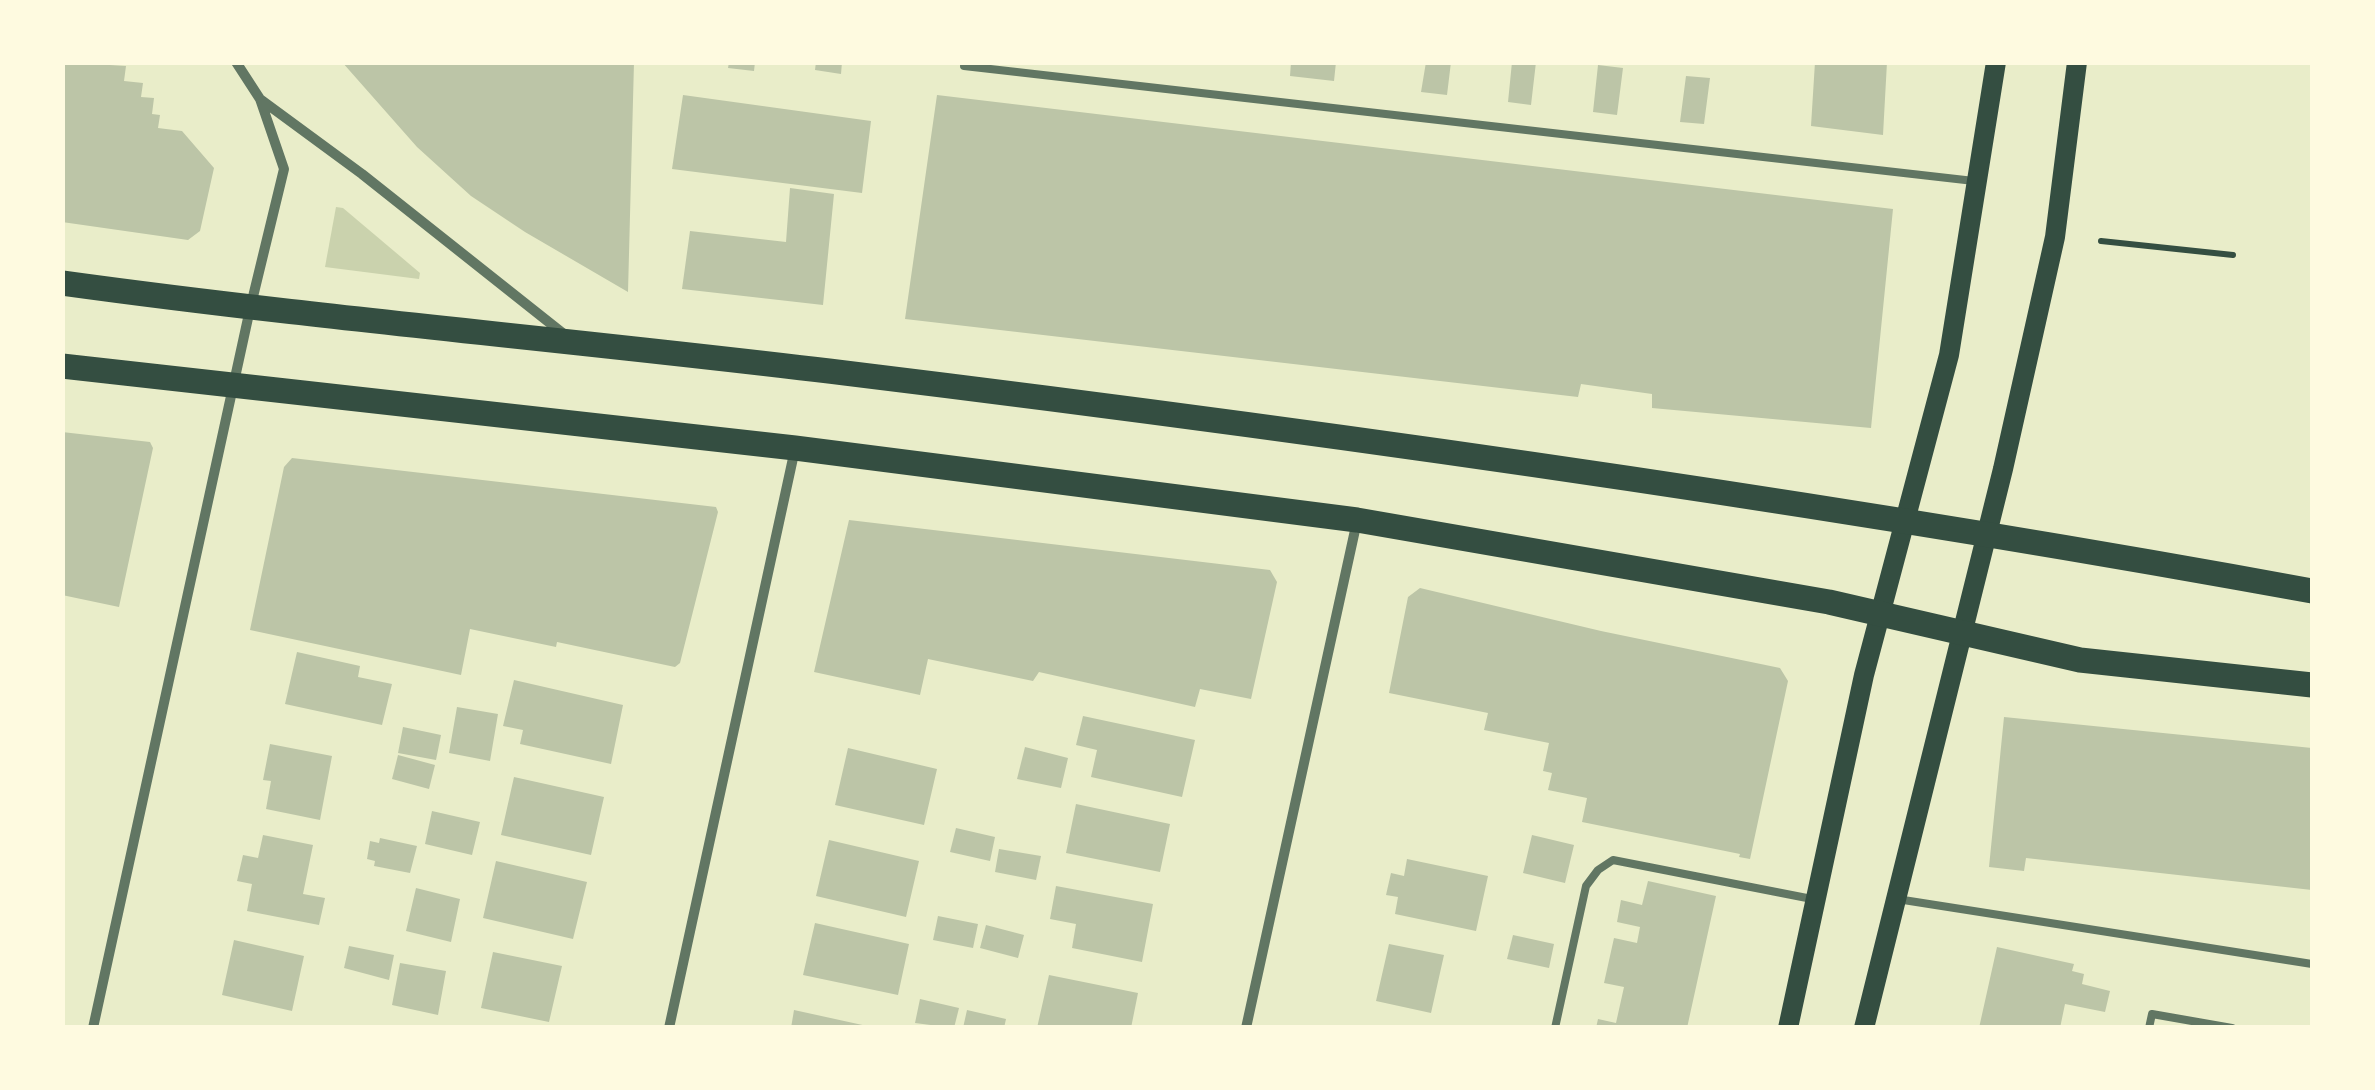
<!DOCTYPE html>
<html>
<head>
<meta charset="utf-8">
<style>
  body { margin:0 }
  #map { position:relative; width:2375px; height:1090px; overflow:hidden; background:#e9edc9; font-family:"Space Grotesk",sans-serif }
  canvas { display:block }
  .frame { position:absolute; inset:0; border:65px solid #fefae0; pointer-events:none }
</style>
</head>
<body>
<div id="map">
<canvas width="2375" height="1090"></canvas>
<div class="frame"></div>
</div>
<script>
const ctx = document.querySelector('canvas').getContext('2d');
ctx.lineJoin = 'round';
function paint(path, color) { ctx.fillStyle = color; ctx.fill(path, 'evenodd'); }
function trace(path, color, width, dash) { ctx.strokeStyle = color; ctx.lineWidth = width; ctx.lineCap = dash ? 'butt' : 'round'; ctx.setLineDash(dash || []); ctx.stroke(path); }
const green = new Path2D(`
  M 336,207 L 343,208 L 420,273 L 419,279 L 325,267 Z`);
const building = new Path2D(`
  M 62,62 L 126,66 L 124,81 L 143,83 L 141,97 L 154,98 L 152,114 L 160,115 L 158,128 L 182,131 L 214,168 L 200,231 L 188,240 L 62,222 Z
  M 342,62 L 634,62 L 628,292 L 525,232 L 471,196 L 417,147 Z
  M 729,62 L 755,62 L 754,71 L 728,68 Z
  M 816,62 L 842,62 L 841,74 L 815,70 Z
  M 1291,62 L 1336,62 L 1334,81 L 1290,76 Z
  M 1426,62 L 1451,62 L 1447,95 L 1421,92 Z
  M 1512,62 L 1536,62 L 1531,105 L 1508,102 Z
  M 1815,62 L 1887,62 L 1883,135 L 1811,126 Z
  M 1598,65 L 1623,68 L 1617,115 L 1593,112 Z
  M 1686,76 L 1710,78 L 1704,124 L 1680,122 Z
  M 683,95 L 871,121 L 862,193 L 672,169 Z
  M 937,95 L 1893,209 L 1871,428 L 1652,408 L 1652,394 L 1581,384 L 1578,397 L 905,319 Z
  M 790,188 L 834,194 L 823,305 L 682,289 L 690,231 L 786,242 Z
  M 62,432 L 150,442 L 153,448 L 119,607 L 62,595 Z
  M 292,458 L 716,507 L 718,512 L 680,663 L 675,667 L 557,642 L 556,647 L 470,629 L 461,675 L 250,630 L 284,467 Z
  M 849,520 L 1270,570 L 1277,582 L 1251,699 L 1200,689 L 1195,707 L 1039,672 L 1033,681 L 928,659 L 920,695 L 814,672 Z
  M 1420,588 L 1601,631 L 1780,668 L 1788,681 L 1750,859 L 1739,857 L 1740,854 L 1582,822 L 1587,798 L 1548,790 L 1552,773 L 1543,771 L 1549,743 L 1484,730 L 1488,713 L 1389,693 L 1408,597 Z
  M 297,652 L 360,666 L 358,677 L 392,684 L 382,725 L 285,704 Z
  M 514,680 L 623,705 L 611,764 L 520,744 L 523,730 L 503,726 Z
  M 457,707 L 498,714 L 490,761 L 449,753 Z
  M 1083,716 L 1195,740 L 1182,797 L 1091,777 L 1097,750 L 1076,745 Z
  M 2004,717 L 2312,748 L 2312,890 L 2026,858 L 2024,871 L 1989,867 Z
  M 403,727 L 441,735 L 436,760 L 398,753 Z
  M 270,744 L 332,756 L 320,820 L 266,809 L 271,781 L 263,780 Z
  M 1025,747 L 1068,758 L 1061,788 L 1017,779 Z
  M 848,748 L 937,769 L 924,825 L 835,805 Z
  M 398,755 L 435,765 L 429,789 L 392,779 Z
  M 514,777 L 604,797 L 591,855 L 501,835 Z
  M 1076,804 L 1170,824 L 1160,872 L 1066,853 Z
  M 432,811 L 480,822 L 472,855 L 425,844 Z
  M 956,828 L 995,837 L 990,861 L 950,852 Z
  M 263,835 L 313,845 L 303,894 L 325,898 L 319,925 L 247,911 L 252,884 L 237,881 L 243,855 L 258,858 Z
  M 1532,835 L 1574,845 L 1565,883 L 1523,873 Z
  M 380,838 L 417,846 L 410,873 L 374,866 L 375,861 L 367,859 L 370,841 L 379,843 Z
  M 829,840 L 919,861 L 906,917 L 816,896 Z
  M 999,849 L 1041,856 L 1036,880 L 995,872 Z
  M 1407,859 L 1488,876 L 1476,931 L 1395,914 L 1398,897 L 1386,895 L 1391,873 L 1404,876 Z
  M 496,861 L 587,882 L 573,939 L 483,918 Z
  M 1648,881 L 1716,896 L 1687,1028 L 1596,1028 L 1598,1019 L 1616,1023 L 1624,987 L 1604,983 L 1614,938 L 1637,943 L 1640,927 L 1617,922 L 1621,900 L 1642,905 Z
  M 1056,886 L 1153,904 L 1142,962 L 1072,948 L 1076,924 L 1050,919 Z
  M 416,888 L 460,899 L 451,942 L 406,931 Z
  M 938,916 L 978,924 L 973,948 L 933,940 Z
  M 815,923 L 909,944 L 898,995 L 803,975 Z
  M 986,925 L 1024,935 L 1018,958 L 980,948 Z
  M 1513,935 L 1554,944 L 1549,968 L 1507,959 Z
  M 234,940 L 304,956 L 292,1011 L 222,995 Z
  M 1389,944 L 1444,955 L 1431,1013 L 1376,1001 Z
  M 349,946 L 394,955 L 389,980 L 344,968 Z
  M 1997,947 L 2074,964 L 2072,971 L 2084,974 L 2082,984 L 2110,991 L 2105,1012 L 2065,1004 L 2060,1028 L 1979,1028 Z
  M 493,952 L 562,966 L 549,1022 L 481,1008 Z
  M 400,963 L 446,971 L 438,1015 L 392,1005 Z
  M 1049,975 L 1138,993 L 1131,1028 L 1037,1028 Z
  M 920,999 L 959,1008 L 954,1028 L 915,1023 Z
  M 794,1010 L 867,1026 L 867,1028 L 791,1028 Z
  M 967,1010 L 1006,1019 L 1004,1028 L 963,1028 Z`);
const path = new Path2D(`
  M 2101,241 L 2233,255`);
const service = new Path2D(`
  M 964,66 L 1974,181
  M 1897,899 L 2312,964
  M 1555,1028 L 1586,886 L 1598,870 L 1613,860 L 1812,899
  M 2149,1028 L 2152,1014 L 2232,1028`);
const minor = new Path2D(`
  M 236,62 L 260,99 L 362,174 L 565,335
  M 93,1028 L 250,309 L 284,169 L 260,99
  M 669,1028 L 795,449
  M 1246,1028 L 1357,521`);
const secondary = new Path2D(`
  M 1788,1028 L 1864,675 L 1949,355 L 1996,62
  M 1864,1028 L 2003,469 L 2055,237 L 2077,62`);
const primary = new Path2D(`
  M 62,283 C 323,319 584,341 845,373 C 1336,433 1826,502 2312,591
  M 62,366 L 795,448 L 1357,520 L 1829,602 L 2080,660 L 2312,685`);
paint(green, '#cad2ad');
paint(building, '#bcc5a7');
trace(path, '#344e41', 6);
trace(service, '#617663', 8);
trace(minor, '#617663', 10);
trace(secondary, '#344e41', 20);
trace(primary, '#344e41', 25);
</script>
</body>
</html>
